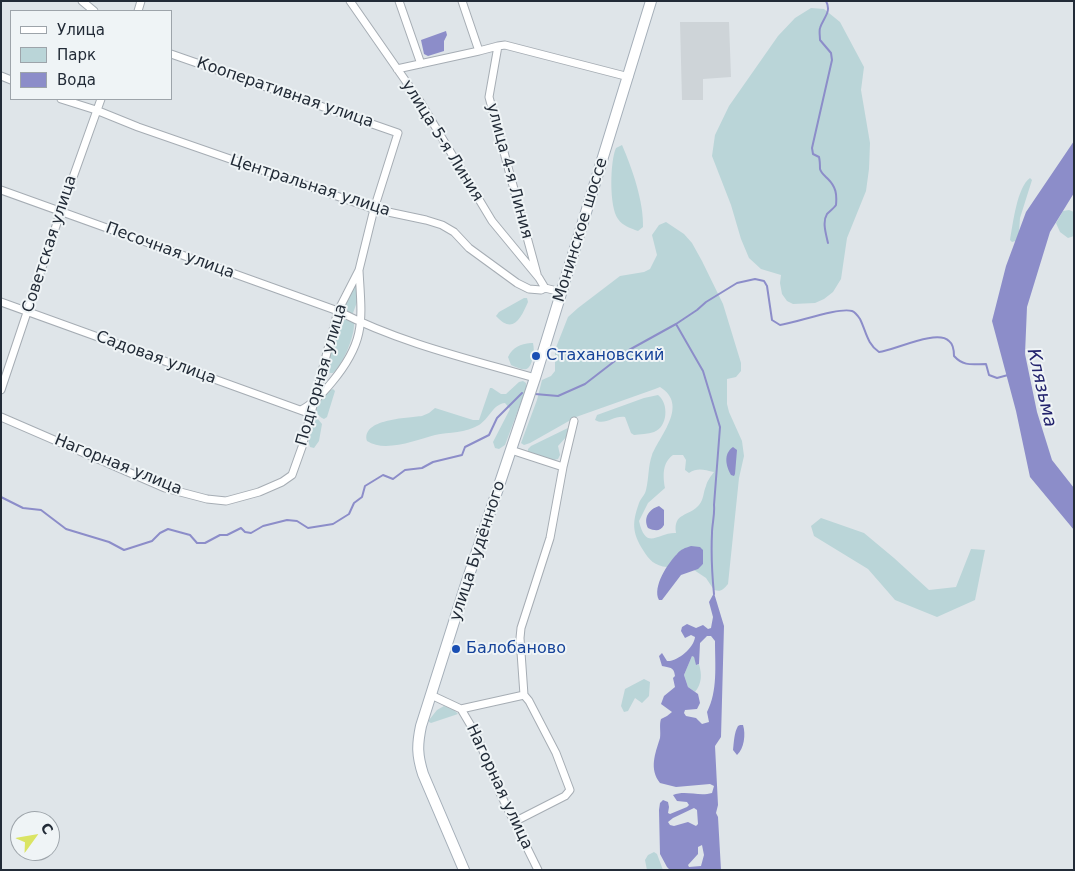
<!DOCTYPE html>
<html>
<head>
<meta charset="utf-8">
<style>
  body { margin:0 }
  #map { position:relative; width:1075px; height:871px; overflow:hidden; background:#dfe5e9; font-family:"DejaVu Sans",sans-serif }
  canvas { display:block }
  .frame { position:absolute; inset:0; border:2px solid #222b37; pointer-events:none }
  .legend { position:absolute; left:10px; top:10px; width:162px; height:90px; box-sizing:border-box; background:#eff4f6; border:1px solid #9da4aa; margin:0; padding:6px 9px; list-style:none; font-size:15px; color:#222b37 }
  .legend li { display:flex; align-items:center; gap:10px; height:25px }
  .legend b { width:25px; border:1px solid #9da4aa }
  .north { position:absolute; left:10px; top:811px; width:50px; height:50px; box-sizing:border-box; background:#eff4f6; border:1px solid #9da4aa; border-radius:50%; rotate:58deg; font-size:14px; font-weight:700; line-height:20px; text-align:center; color:#222b37 }
  .north::after { content:''; display:block; margin:auto; width:18px; height:22px; background:#dae463; clip-path:polygon(50% 0,100% 100%,50% 72%,0 100%) }
</style>
</head>
<body>
<div id="map">
<canvas width="1075" height="871"></canvas>
<div class="frame"></div>
<ul class="legend">
<li><b style="height:6px;background:#fff"></b>Улица</li>
<li><b style="height:14px;background:#bad5d8"></b>Парк</li>
<li><b style="height:14px;background:#8c8dc9"></b>Вода</li>
</ul>
<div class="north">С</div>
</div>
<script>
const ctx = document.querySelector('canvas').getContext('2d');
ctx.lineJoin = 'round';
function paint(path, color) { ctx.fillStyle = color; ctx.fill(path, 'evenodd'); }
function trace(path, color, width, dash) { ctx.strokeStyle = color; ctx.lineWidth = width; ctx.lineCap = dash ? 'butt' : 'round'; ctx.setLineDash(dash || []); ctx.stroke(path); }
function write(font, color, halo, rows, align = 'center') {
  ctx.font = font + ' "DejaVu Sans",sans-serif'; ctx.lineWidth = 4; ctx.setLineDash([]); ctx.textBaseline = 'middle'; ctx.strokeStyle = halo; ctx.fillStyle = color; for (const [text, x, y, turn = 0] of rows) {
    ctx.save(); ctx.translate(x, y); ctx.rotate((+turn || 0) * Math.PI / 180); ctx.textAlign = isNaN(turn) ? turn : align; if (halo) ctx.strokeText(text, 0, 0); ctx.fillText(text, 0, 0); ctx.restore();
  }
}
const built = new Path2D(`
  M 680,22 L 729,22 L 731,77 L 703,79 L 703,100 L 682,100 Z`);
const green = new Path2D(`
  M 811,8 L 824,9 L 840,22 L 864,67 L 861,90 L 870,143 L 869,169 L 866,191 L 847,238 L 841,279 L 833,292 L 824,299 L 815,303 L 793,304 L 787,301 L 782,294 L 780,283 L 781,275 L 761,269 L 749,258 L 741,239 L 731,205 L 712,156 L 715,135 L 729,106 L 778,36 L 795,18 Z
  M 622,145 C 632,168 644,202 643,227 L 638,231 C 630,228 623,226 618,219 C 609,207 610,161 616,148 Z
  M 1030,178 L 1032,180 L 1020,218 L 1019,232 L 1016,241 L 1012,242 L 1010,240 C 1013,224 1017,187 1030,178 Z
  M 1069,210 L 1074,212 L 1074,236 L 1068,238 L 1060,232 L 1056,223 L 1063,211 Z
  M 666,222 L 684,234 L 692,243 L 702,261 L 723,304 L 741,363 L 741,371 L 736,377 L 727,379 L 727,404 L 729,412 L 742,441 L 744,456 L 739,478 L 728,584 C 723,590 721,592 714,590 L 706,578 L 694,570 L 703,564 L 677,554 L 667,567 C 655,566 649,560 643,550 C 632,532 632,523 639,503 C 641,498 645,495 646,490 C 649,478 648,466 652,455 C 660,435 689,405 660,387 L 655,389 L 576,417 L 530,443 L 524,445 L 521,443 L 537,400 L 542,380 L 551,376 L 555,371 L 555,350 L 568,317 L 578,308 L 620,276 L 644,272 L 650,269 L 657,255 L 652,235 L 659,225 ZM 673,455 L 683,455 L 686,460 L 685,470 L 689,473 C 698,467 704,470 714,472 C 711,476 707,481 706,486 C 703,493 704,499 699,505 C 689,517 673,512 676,533 C 658,532 646,552 639,521 L 648,503 L 665,488 C 663,476 662,463 673,455 Z
  M 356,280 L 357,302 L 353,313 L 350,313 L 345,309 L 345,304 Z
  M 524,298 L 527,298 L 528,302 C 521,318 513,335 496,316 L 499,312 Z
  M 342,317 L 354,323 C 355,335 343,365 333,373 L 330,373 L 326,367 L 338,319 Z
  M 531,343 L 533,343 C 534,348 534,351 533,356 C 530,373 524,371 511,365 L 508,357 C 513,347 520,344 531,343 Z
  M 523,381 L 526,383 L 526,389 L 505,445 L 499,449 L 495,448 L 493,442 L 510,409 L 505,403 C 493,404 489,419 479,425 C 466,433 449,432 435,435 C 416,440 385,453 367,441 C 361,419 407,418 422,416 L 429,413 L 435,408 L 473,420 L 479,420 L 490,388 L 492,388 L 501,394 L 506,394 L 519,382 Z
  M 333,389 L 335,391 L 327,417 L 324,419 C 307,411 321,394 333,389 Z
  M 658,395 C 669,403 668,427 654,432 C 648,434 640,434 634,435 L 631,433 L 625,417 C 614,415 605,426 595,420 L 597,415 L 644,398 Z
  M 315,418 L 317,418 L 322,424 L 319,441 L 314,448 L 310,447 C 307,439 310,426 315,418 Z
  M 570,427 L 568,435 L 558,446 L 560,455 L 558,459 L 554,460 L 528,452 L 528,449 L 531,446 Z
  M 821,518 L 864,533 L 894,558 L 929,590 L 956,587 L 971,549 L 985,550 L 975,600 L 937,617 L 895,600 L 868,569 L 814,536 L 811,526 Z
  M 692,656 L 694,657 L 697,665 L 699,664 C 702,675 702,683 695,692 L 688,687 L 684,675 Z
  M 644,679 L 650,682 L 649,696 L 642,703 L 635,698 L 628,711 L 624,712 L 621,706 L 625,689 Z
  M 444,706 L 454,710 L 458,714 L 431,723 L 429,722 L 429,720 L 437,710 Z
  M 654,852 L 657,854 L 663,870 L 647,870 L 645,860 L 648,855 Z`);
const water = new Path2D(`
  M 446,31 L 447,35 L 444,41 L 444,51 L 428,56 L 424,54 L 421,40 Z
  M 1074,141 L 1074,193 L 1050,232 L 1027,307 L 1025,354 L 1037,412 L 1052,460 L 1074,488 L 1074,530 L 1030,477 L 1016,411 L 992,321 L 1006,266 L 1026,212 Z
  M 733,447 L 737,450 L 735,474 L 734,476 L 731,475 C 726,466 723,454 733,447 Z
  M 659,506 L 664,510 L 664,525 C 660,532 655,531 648,528 C 643,518 649,509 659,506 Z
  M 691,546 L 700,547 L 703,550 L 703,564 L 698,569 L 681,575 L 662,600 L 659,600 C 652,587 668,563 677,554 C 681,549 685,548 691,546 Z
  M 714,593 L 724,626 L 721,737 L 715,746 L 718,805 L 716,813 L 718,817 L 721,870 L 670,870 L 667,867 L 660,854 L 659,810 L 660,803 L 663,800 L 668,802 L 669,807 L 668,813 L 670,814 L 687,807 L 689,805 L 687,802 L 677,801 L 673,795 C 686,790 699,797 712,793 L 714,786 L 710,784 L 676,787 L 660,783 C 649,769 655,754 660,738 C 661,732 659,725 661,719 L 667,716 L 672,712 L 661,704 L 664,696 L 675,687 L 673,678 L 675,676 C 674,666 669,668 662,666 L 659,656 L 662,653 L 667,661 C 677,662 694,648 695,637 L 691,635 L 685,638 L 681,631 L 682,627 L 687,624 L 696,628 L 703,625 L 708,629 L 711,628 L 713,617 L 709,602 ZM 707,636 L 711,636 L 715,641 C 715,665 718,691 707,712 L 709,722 L 702,724 L 696,718 L 686,716 L 684,713 L 685,710 L 697,709 L 700,703 L 698,694 L 688,687 L 684,675 L 692,656 L 694,657 L 696,665 L 699,664 L 700,643 ZM 694,808 L 697,810 L 698,824 L 696,826 L 688,822 L 674,826 L 670,825 L 668,822 L 673,818 ZM 702,845 L 704,855 L 701,866 L 689,867 L 688,865 L 698,854 L 698,847 Z
  M 740,725 L 743,725 C 746,734 744,749 737,755 L 733,750 C 734,742 734,733 738,726 Z`);
const stream = new Path2D(`
  M 826,1 C 832,12 823,18 820,28 C 819,31 820,36 820,40 L 831,53 L 832,60 L 812,148 L 813,154 L 819,157 C 820,161 820,165 820,169 C 821,173 825,176 828,179 C 836,187 837,194 836,205 C 834,208 830,211 827,214 C 822,222 826,234 828,243
  M 676,324 L 703,371 L 720,427 L 714,505 C 715,515 712,524 712,533 C 711,554 712,574 714,594
  M 535,394 L 558,396 L 585,384 L 629,350 L 676,324 L 697,310 L 706,302 L 737,283 L 755,279 L 764,281 L 767,286 L 772,320 L 780,325 C 796,323 838,307 852,311 C 855,312 858,316 860,319 C 866,331 867,344 879,352 C 895,350 937,329 949,341 C 953,344 954,350 954,356 C 964,367 973,364 986,364 L 989,375 L 997,378 L 1008,375
  M 1,497 L 23,508 L 41,510 L 66,529 L 109,542 L 124,550 L 152,541 L 160,533 L 168,529 L 190,535 L 197,543 L 205,543 L 220,535 L 227,535 L 241,528 L 245,532 L 251,533 L 263,526 L 287,520 L 297,521 L 308,528 L 333,524 L 349,514 L 354,503 L 362,497 L 365,486 L 383,475 L 393,479 L 405,470 L 422,468 L 433,462 L 462,455 L 465,447 L 489,435 L 497,418 L 522,393`);
const street = new Path2D(`
  M 82,1 L 94,11
  M 350,1 L 421,103 L 492,221 L 539,278 L 545,288 L 561,292
  M 399,1 L 421,64
  M 462,1 L 479,51 L 498,46 L 489,97 L 537,274
  M 138,11 L 141,1
  M 498,46 L 505,45 L 629,77
  M 397,69 L 479,51
  M 1,76 L 11,80
  M 61,99 L 96,110 L 138,127 L 374,209 L 426,220 L 442,225 L 454,232 L 469,248 L 517,283 L 529,289 L 541,290 L 545,288
  M 1,190 L 338,311 C 400,343 469,359 535,378
  M 1,302 L 311,414
  M 1,390 L 61,211 L 101,99
  M 301,410 C 313,404 323,393 332,382 C 366,341 362,321 359,271
  M 1,417 L 165,488 L 207,499 L 226,501 L 259,492 L 282,482 L 292,475 L 302,447 L 338,311 L 359,270 L 374,209 L 398,133 L 171,54
  M 511,450 L 563,467
  M 431,695 L 461,709 L 477,736 L 500,793 L 538,870
  M 461,709 L 524,695
  M 514,822 L 565,796 L 570,790 L 556,753 L 529,701 L 524,695 L 520,638 L 521,628 L 550,538 L 563,467 L 574,421`);
const secondary = new Path2D(`
  M 464,870 L 423,774 C 417,755 417,745 421,726 L 466,584 L 535,378 L 651,1`);
const markers = [
  [536,356,5,"#1a4fb4"],
  [456,649,5,"#1a4fb4"]
];
const streetNames = [
  ["Кооперативная улица",285,93,19],
  ["улица 5-я Линия",442,141,58],
  ["улица 4-я Линия",509,171,75],
  ["Центральная улица",310,186,18],
  ["Монинское шоссе",581,230,-73],
  ["Советская улица",50,244,-72],
  ["Песочная улица",170,251,20],
  ["Садовая улица",156,358,20],
  ["Подгорная улица",322,375,-74],
  ["Нагорная улица",118,465,22],
  ["улица Будённого",478,551,-72],
  ["Нагорная улица",499,787,65]
];
const transitNames = [
  ["Стахановский",546,356],
  ["Балобаново",466,649]
];
const waterNames = [
  ["Клязьма",1041,388,77]
];
paint(built, '#ced4d8');
paint(green, '#bad5d8');
paint(water, '#8c8dc9');
trace(stream, '#8c8dc9', 2);
trace(street, '#a6adb4', 9);
trace(secondary, '#a5afb9', 12);
trace(street, '#fff', 7);
trace(secondary, '#fff', 10);
for (const [x, y, r, color] of markers) { const dot = new Path2D(); dot.arc(x, y, r, 0, 2 * Math.PI); ctx.fillStyle = color; ctx.fill(dot); trace(dot, '#eff4f6', 2); }
write('16px', '#222b37', '#eff4f6', streetNames);
write('16px', '#164399', '#eff4f6', transitNames, 'left');
write('italic 18px', '#23236d', '#eff4f6', waterNames);
</script>
</body>
</html>
